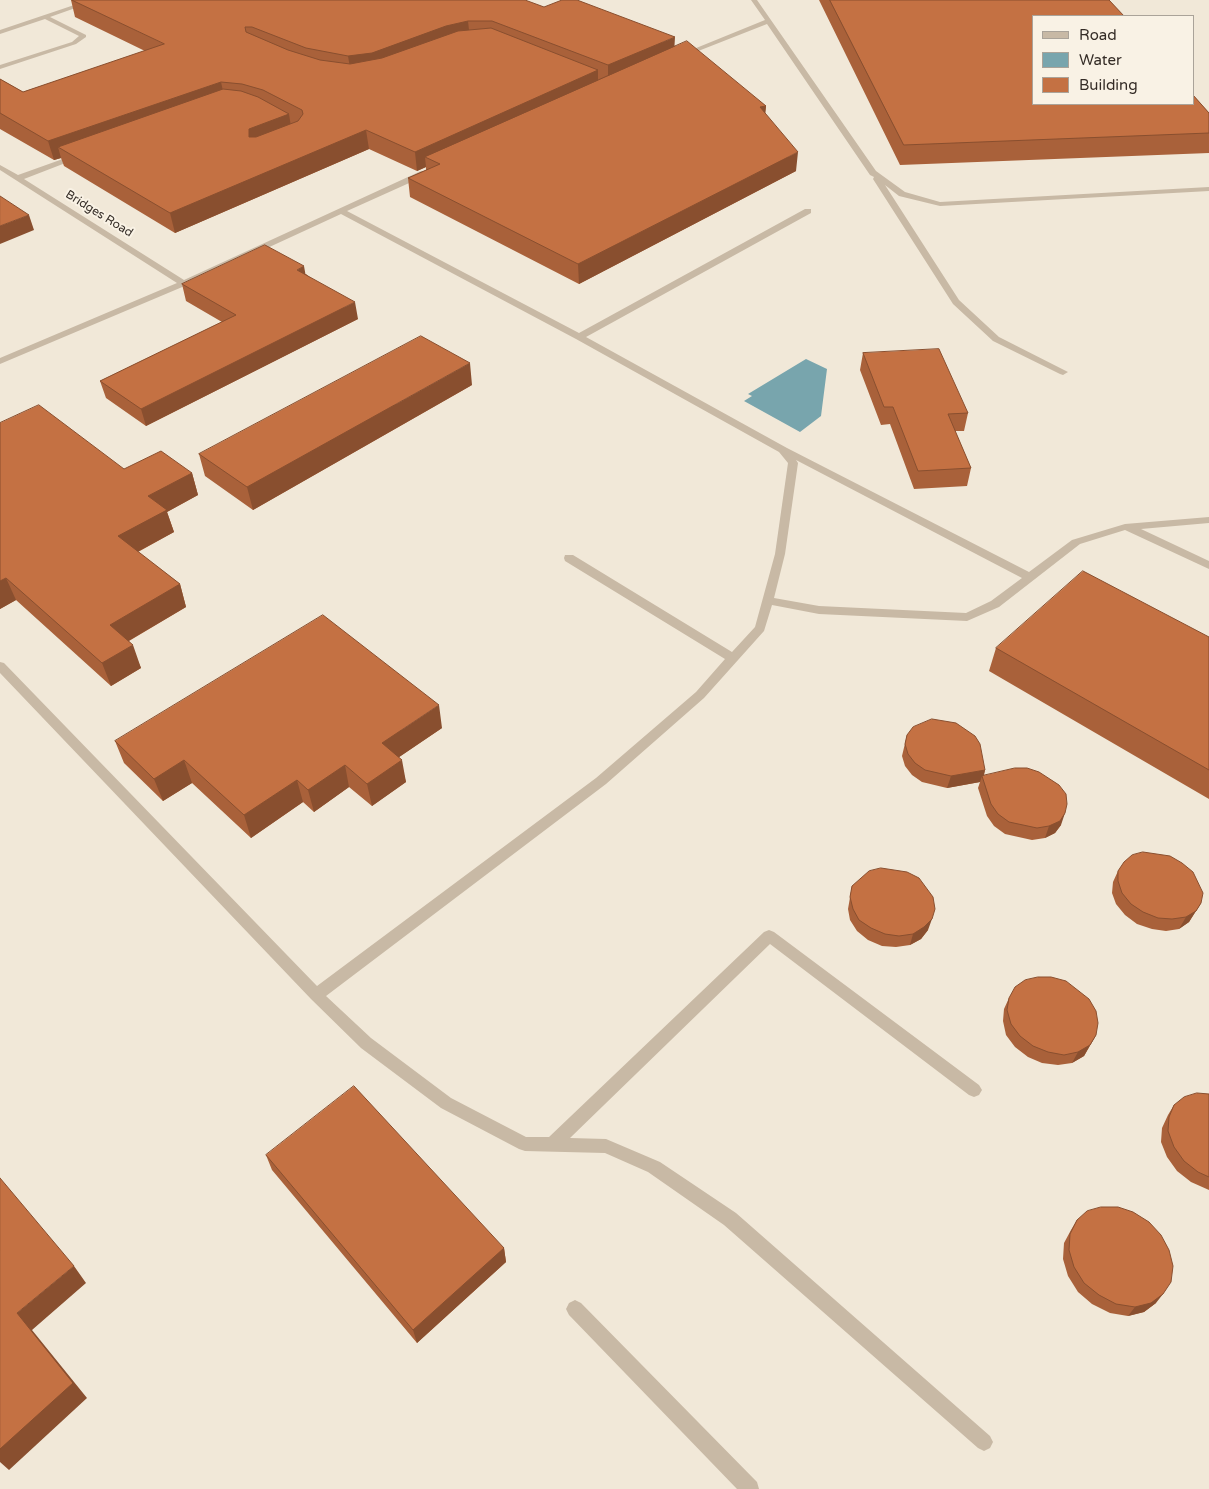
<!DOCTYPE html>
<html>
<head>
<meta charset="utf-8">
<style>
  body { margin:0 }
  #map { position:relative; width:1209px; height:1489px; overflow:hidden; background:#f1e8d8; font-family:"Varela Round",sans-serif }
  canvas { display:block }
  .legend { position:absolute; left:1032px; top:15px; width:162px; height:90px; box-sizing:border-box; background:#f9f2e5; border:1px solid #aaa399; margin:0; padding:6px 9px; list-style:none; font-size:15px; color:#342c26 }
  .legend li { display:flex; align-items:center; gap:10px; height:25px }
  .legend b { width:25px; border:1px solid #aaa399 }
</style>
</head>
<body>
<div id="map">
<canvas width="1209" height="1489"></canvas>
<ul class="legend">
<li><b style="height:6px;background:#c8b9a5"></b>Road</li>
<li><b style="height:14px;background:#78a5ad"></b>Water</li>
<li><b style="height:14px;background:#c47143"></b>Building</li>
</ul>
</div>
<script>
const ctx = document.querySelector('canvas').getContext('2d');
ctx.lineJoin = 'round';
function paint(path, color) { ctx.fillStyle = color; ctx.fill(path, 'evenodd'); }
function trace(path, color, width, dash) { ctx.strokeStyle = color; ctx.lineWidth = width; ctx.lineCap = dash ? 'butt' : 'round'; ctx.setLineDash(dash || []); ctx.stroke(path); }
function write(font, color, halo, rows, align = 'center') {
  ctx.font = font + ' "Varela Round",sans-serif'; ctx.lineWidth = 4; ctx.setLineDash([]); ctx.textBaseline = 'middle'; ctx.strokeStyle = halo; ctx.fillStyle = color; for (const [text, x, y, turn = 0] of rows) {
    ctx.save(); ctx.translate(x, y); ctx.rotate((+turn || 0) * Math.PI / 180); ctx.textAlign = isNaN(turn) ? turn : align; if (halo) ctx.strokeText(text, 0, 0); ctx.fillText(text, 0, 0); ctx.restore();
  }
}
const water = new Path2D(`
  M 806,359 L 827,369 L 821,416 L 800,432 L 744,401 L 752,396 L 748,394 Z`);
const minor = new Path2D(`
  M 89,0 L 98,0 L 50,17 L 86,35 L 86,37 L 76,44 L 0,69 L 0,65 L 72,42 L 79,36 L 45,19 L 0,34 L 0,30 Z
  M 751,0 L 757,0 L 876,171 L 905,192 L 940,202 L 1209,187 L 1209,191 L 940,206 L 899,196 L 885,185 L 959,300 L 999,337 L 1068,372 L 1063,375 L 1060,374 L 993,341 L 953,304 L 873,179 L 874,177 L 870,175 L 767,24 L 683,57 L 679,57 L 679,55 L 765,20 Z
  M 74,155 L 81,157 L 24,179 L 184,280 L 421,171 L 427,171 L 427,175 L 347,211 L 579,333 L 805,209 L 811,209 L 811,213 L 586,337 L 787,448 L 1029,572 L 1072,540 L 1125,524 L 1209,517 L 1209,523 L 1141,529 L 1209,561 L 1209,569 L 1125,530 L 1080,544 L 999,607 L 967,621 L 819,614 L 772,605 L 764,631 L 704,698 L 606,784 L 326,996 L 371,1038 L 451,1098 L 526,1137 L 549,1137 L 764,932 L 769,930 L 774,932 L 979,1085 L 982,1090 L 979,1095 L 974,1097 L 969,1095 L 770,944 L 570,1138 L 606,1139 L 660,1162 L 736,1213 L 990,1436 L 993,1442 L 990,1448 L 984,1451 L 978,1448 L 724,1225 L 648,1172 L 605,1153 L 525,1151 L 519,1149 L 441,1108 L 361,1048 L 311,999 L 0,673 L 0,662 L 4,663 L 317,986 L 596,778 L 696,692 L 725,659 L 565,561 L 564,558 L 565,555 L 573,555 L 732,652 L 755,627 L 775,554 L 788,463 L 779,452 L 576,339 L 341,214 L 187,285 L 0,364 L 0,358 L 177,283 L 0,170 L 0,165 L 18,175 ZM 796,460 L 1022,578 L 991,601 L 966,613 L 819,606 L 774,598 L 785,554 L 798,463 Z
  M 575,1300 L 581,1303 L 757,1482 L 759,1489 L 737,1489 L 569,1315 L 566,1309 L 569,1303 Z`);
const wall = new Path2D(`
  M 71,0 L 544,7 L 675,46 L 766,106 L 765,114 L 796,171 L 579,284 L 410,197 L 408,178 L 426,170 L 426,167 L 417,171 L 369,149 L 175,233 L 64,166 L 61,158 L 54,160 L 0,129 L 0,79 L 23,92 L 145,51 L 75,17 Z
  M 819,0 L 1109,0 L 1209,113 L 1209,153 L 900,165 Z
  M 306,274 L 358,319 L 146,426 L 106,398 L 100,381 L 222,322 L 186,301 L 182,284 Z
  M 863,353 L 968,413 L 964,431 L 955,431 L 971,468 L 967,486 L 914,489 L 890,424 L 881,425 L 860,370 Z
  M 472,385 L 253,510 L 205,476 L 199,454 Z
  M 0,423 L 124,469 L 192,473 L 198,495 L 167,512 L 174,532 L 138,552 L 180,584 L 186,607 L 129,641 L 141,668 L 111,686 L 16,600 L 0,609 Z
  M 1209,637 L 1209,799 L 989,671 L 996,648 Z
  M 442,728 L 399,757 L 406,782 L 372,806 L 349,787 L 314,812 L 303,802 L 251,838 L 192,783 L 163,801 L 124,763 L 115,741 Z
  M 907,735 L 985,770 L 984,775 L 1061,825 L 1055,833 L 1045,838 L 1032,840 L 1005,834 L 994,826 L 987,816 L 978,788 L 980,782 L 947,788 L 922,782 L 912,775 L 905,766 L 902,756 Z
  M 1118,871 L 1201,903 L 1189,922 L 1179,929 L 1166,931 L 1152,929 L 1137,924 L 1125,915 L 1116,904 L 1112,893 L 1113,882 Z
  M 852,886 L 928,930 L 921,939 L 910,945 L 896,947 L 882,946 L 868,940 L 857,931 L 850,920 L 848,909 Z
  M 1009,998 L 1096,1035 L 1084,1056 L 1072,1063 L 1058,1065 L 1042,1063 L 1028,1057 L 1015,1047 L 1006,1035 L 1003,1021 L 1004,1009 Z
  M 1209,1094 L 1209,1190 L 1191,1182 L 1177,1171 L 1167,1157 L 1161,1142 L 1162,1128 L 1168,1115 L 1174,1105 Z
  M 266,1155 L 504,1248 L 506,1262 L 417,1343 L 272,1170 Z
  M 1077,1220 L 1156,1303 L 1144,1312 L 1128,1316 L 1110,1313 L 1092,1304 L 1078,1292 L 1068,1276 L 1063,1259 L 1064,1243 L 1071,1230 Z`);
const shadedWall = new Path2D(`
  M 468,21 L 470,39 L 351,74 L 348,56 L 446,26 Z
  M 675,37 L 674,54 L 608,83 L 608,65 Z
  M 598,70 L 598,88 L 425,157 L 426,167 L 417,171 L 415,152 Z
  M 221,82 L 225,100 L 58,147 L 61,158 L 54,160 L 48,141 Z
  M 766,106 L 764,125 L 760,107 Z
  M 289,114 L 292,133 L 252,148 L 249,137 L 249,129 Z
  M 366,130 L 369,149 L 175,233 L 170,213 Z
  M 798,152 L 796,171 L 579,284 L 578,264 Z
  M 29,215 L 34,230 L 0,244 L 0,226 Z
  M 304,266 L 307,283 L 297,270 Z
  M 355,302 L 358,319 L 146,426 L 141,409 Z
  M 470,363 L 472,385 L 253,510 L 247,487 Z
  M 192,473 L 198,495 L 167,512 L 174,532 L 126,558 L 118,536 L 148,496 Z
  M 6,578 L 16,600 L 0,609 L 0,581 Z
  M 180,584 L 186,607 L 118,647 L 110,625 Z
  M 133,645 L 141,668 L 111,686 L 102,663 Z
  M 439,705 L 442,728 L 386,766 L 382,743 Z
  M 184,760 L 192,783 L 163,801 L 154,779 Z
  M 402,760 L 406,782 L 372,806 L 367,784 Z
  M 345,765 L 349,787 L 314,812 L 308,790 Z
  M 985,770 L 983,778 L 982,776 L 980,782 L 947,788 L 951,776 Z
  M 297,780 L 303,802 L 251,838 L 244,815 Z
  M 1065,813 L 1061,825 L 1055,833 L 1045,838 L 1049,826 Z
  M 1201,903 L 1189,922 L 1179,929 L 1186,917 Z
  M 932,919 L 928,930 L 921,939 L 910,945 L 913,934 Z
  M 1096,1035 L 1084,1056 L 1072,1063 L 1078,1052 Z
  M 504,1248 L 506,1262 L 417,1343 L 413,1330 Z
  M 74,1266 L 86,1283 L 32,1330 L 87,1398 L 9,1470 L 0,1462 L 0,1449 L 17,1313 Z
  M 1163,1294 L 1156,1303 L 1144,1312 L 1128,1316 L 1135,1307 Z`);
const building = new Path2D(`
  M 72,0 L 525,0 L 544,7 L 562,0 L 577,0 L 675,37 L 608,65 L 492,21 L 468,21 L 446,26 L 372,53 L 348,56 L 306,48 L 252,27 L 245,27 L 246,32 L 288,50 L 320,60 L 350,64 L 382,58 L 458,31 L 491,28 L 598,70 L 415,152 L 366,130 L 170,213 L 58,147 L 223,89 L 241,91 L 258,97 L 289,114 L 249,129 L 249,137 L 256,137 L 298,121 L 303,114 L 302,110 L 263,90 L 242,84 L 221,82 L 48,141 L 0,113 L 0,79 L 23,92 L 164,44 Z
  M 830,0 L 1109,0 L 1124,16 L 1033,16 L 1033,104 L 1193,104 L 1193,95 L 1209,113 L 1209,133 L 904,145 Z
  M 687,41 L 766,106 L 760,107 L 798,152 L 578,264 L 408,178 L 440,164 L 425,157 Z
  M 0,196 L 29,215 L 0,226 Z
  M 265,245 L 304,266 L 297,270 L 355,302 L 141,409 L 100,381 L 236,315 L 182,284 Z
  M 421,336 L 470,363 L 247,487 L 199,454 Z
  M 939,349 L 968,413 L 948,414 L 971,468 L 918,471 L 893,407 L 884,407 L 863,353 Z
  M 39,405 L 124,469 L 161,451 L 192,473 L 148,496 L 167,510 L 118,536 L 180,584 L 110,625 L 133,645 L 102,663 L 6,578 L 0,581 L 0,423 Z
  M 1083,571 L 1209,637 L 1209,770 L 996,648 Z
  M 323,615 L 439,705 L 382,743 L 402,760 L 367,784 L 345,765 L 308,790 L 297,780 L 244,815 L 184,760 L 154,779 L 115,741 Z
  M 932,719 L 956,723 L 975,736 L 980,744 L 985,770 L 951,776 L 925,770 L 915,763 L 908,754 L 905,744 L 907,735 L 913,727 Z
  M 1015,768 L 1027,768 L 1039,772 L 1059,785 L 1066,794 L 1067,804 L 1065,813 L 1060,821 L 1049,826 L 1037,828 L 1009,822 L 998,814 L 991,804 L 982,776 Z
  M 1143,852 L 1170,856 L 1182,863 L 1193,872 L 1203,893 L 1201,903 L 1196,911 L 1186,917 L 1172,919 L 1158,918 L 1143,912 L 1131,904 L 1122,893 L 1118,881 L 1118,871 L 1124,862 L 1132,855 Z
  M 881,868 L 907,872 L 919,878 L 933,897 L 935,909 L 932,919 L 924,927 L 913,934 L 899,936 L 885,934 L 871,928 L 859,920 L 853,909 L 850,897 L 852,886 L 869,871 Z
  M 1038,977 L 1051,977 L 1066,981 L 1089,999 L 1096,1011 L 1098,1023 L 1096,1035 L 1090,1045 L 1078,1052 L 1064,1055 L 1048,1052 L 1033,1046 L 1020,1036 L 1011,1024 L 1007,1010 L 1009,998 L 1015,987 L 1025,980 Z
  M 354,1086 L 504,1248 L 413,1330 L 266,1155 Z
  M 1197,1093 L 1209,1094 L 1209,1177 L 1198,1172 L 1184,1161 L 1174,1147 L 1168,1131 L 1169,1117 L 1174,1105 L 1184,1097 Z
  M 0,1178 L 74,1266 L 17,1313 L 73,1383 L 0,1449 Z
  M 1101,1207 L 1118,1207 L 1133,1212 L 1149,1222 L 1161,1235 L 1169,1250 L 1173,1266 L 1171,1282 L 1163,1294 L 1151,1303 L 1135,1307 L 1116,1304 L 1099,1295 L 1084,1283 L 1074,1267 L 1069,1250 L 1070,1234 L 1077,1220 L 1087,1211 Z`);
const farStreetnames = [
  ["Bridges Road",99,214,32]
];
paint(water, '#78a5ad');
paint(minor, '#c8b9a5');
paint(wall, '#a9613a');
paint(shadedWall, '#894f2f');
paint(building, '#c47143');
trace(building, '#894f2f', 1);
write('12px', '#342c26', '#f9f2e5', farStreetnames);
</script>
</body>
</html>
